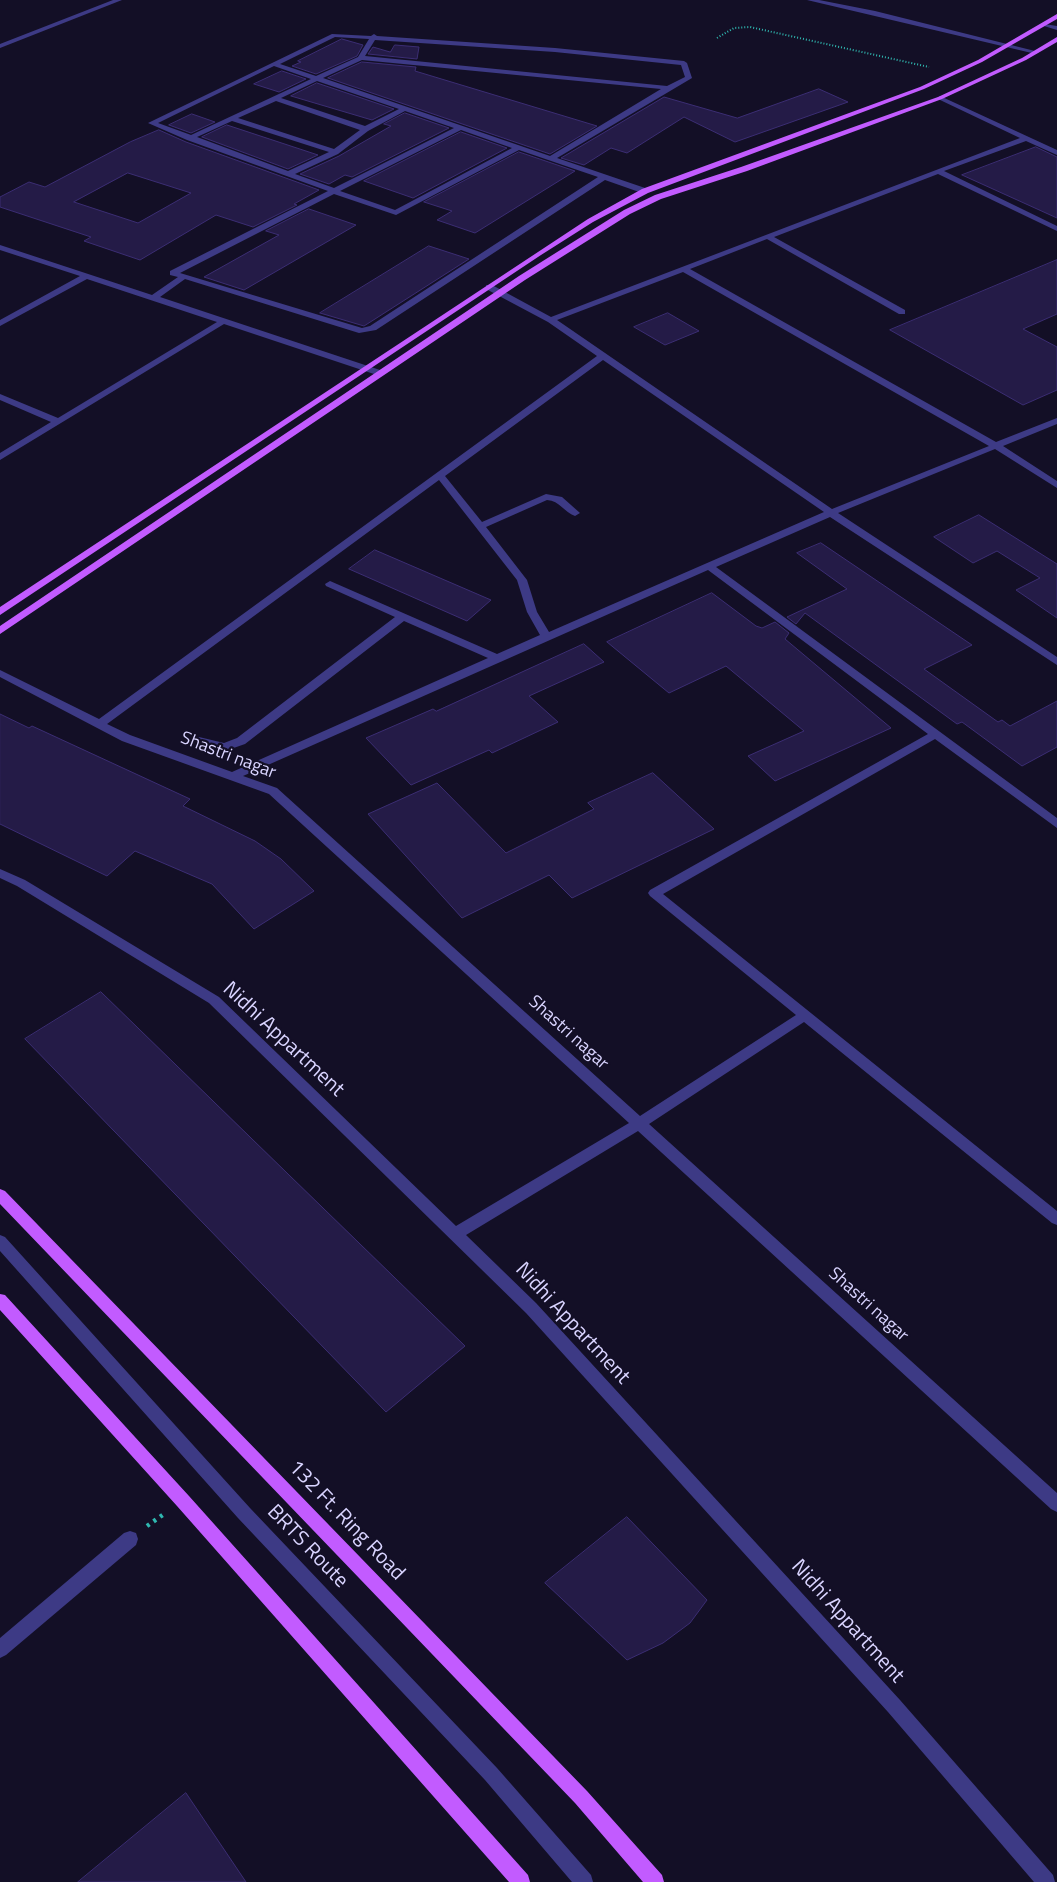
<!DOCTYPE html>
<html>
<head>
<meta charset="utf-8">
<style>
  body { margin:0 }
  canvas { display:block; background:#130f26 }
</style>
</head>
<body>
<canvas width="1057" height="1882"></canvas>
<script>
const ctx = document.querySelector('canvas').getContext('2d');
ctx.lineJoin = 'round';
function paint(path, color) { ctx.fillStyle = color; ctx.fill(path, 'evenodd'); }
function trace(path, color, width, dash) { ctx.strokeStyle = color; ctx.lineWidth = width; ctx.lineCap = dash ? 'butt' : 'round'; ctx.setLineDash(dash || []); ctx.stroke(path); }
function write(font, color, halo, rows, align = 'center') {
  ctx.font = font + ' "Titillium Web",sans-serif'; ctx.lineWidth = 4.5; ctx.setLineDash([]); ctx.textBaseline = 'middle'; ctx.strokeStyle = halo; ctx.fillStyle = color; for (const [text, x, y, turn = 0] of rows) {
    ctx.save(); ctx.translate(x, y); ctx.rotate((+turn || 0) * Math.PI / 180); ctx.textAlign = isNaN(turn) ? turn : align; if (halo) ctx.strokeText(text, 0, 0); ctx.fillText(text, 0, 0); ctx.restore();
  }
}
const building = new Path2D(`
  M 342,39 L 363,45 L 357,56 L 316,74 L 292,66 L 301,62 L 298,61 Z
  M 395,45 L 419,47 L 417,59 L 368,54 L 373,47 L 390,52 Z
  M 362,62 L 416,67 L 415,71 L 597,126 L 550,154 L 328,78 Z
  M 282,71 L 306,79 L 279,92 L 254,84 Z
  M 317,83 L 394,109 L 372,120 L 291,96 Z
  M 819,89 L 848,102 L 735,142 L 684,117 L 627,153 L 611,148 L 584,165 L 561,158 L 664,97 L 737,118 Z
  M 405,113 L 449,128 L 352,177 L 345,175 L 329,184 L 300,174 L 339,156 L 391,126 L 384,124 Z
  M 192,114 L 215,122 L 191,133 L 169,125 Z
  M 227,125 L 318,155 L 288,169 L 202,137 Z
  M 159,130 L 186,142 L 319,190 L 294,204 L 297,205 L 253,227 L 216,215 L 140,260 L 84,241 L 91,237 L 0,207 L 0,197 L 29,182 L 45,187 L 130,142 ZM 128,173 L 191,193 L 138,223 L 74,202 Z
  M 461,132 L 507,148 L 413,198 L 364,181 Z
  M 1036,147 L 1057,157 L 1057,218 L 962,175 Z
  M 519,152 L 575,171 L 475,233 L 437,220 L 452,211 L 424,202 Z
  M 309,209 L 356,225 L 244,290 L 204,277 L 279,235 L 266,231 Z
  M 429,246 L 469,259 L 364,326 L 320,313 Z
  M 1057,260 L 1057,314 L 1023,329 L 1057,347 L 1057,390 L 1023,405 L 890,330 Z
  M 668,313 L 699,331 L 665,345 L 634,327 Z
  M 979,515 L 1057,564 L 1057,618 L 1016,590 L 1040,578 L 997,551 L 973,563 L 934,537 Z
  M 821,543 L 972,645 L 924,669 L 998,722 L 1002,720 L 1010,726 L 1057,701 L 1057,747 L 1022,766 L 962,722 L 957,724 L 805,613 L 796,624 L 787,617 L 847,589 L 797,553 Z
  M 375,550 L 491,600 L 467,621 L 349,569 Z
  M 712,593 L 756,626 L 762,628 L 775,622 L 789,633 L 785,639 L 891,728 L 775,781 L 748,756 L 804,731 L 726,666 L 669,693 L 607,642 Z
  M 584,644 L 604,662 L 529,696 L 558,722 L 492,753 L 489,750 L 411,785 L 366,738 L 433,709 L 436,711 Z
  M 0,714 L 29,728 L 32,726 L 190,799 L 183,806 L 255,841 L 281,859 L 314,891 L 254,929 L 212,884 L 135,851 L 107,876 L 0,824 Z
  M 653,773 L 714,829 L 572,898 L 549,875 L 462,918 L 368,814 L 437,783 L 506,853 L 594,809 L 588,803 Z
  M 101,992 L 288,1174 L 465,1346 L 386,1412 L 25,1039 Z
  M 627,1517 L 707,1600 L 690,1623 L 663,1643 L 627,1660 L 545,1583 Z
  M 186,1793 L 246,1882 L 78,1882 Z`);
const pathFar1 = new Path2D(`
  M 717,38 L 734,28 L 750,27 L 929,67`);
const path = new Path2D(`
  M 147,1526 L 164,1514`);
const minor = new Path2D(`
  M 113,0 L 122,0 L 0,48 L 0,44 Z
  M 807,0 L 819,0 L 875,11 L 1039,52 L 1036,54 Z
  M 1044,24 L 1057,26 L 1057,30 L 1044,26 Z
  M 332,34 L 371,36 L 374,34 L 377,36 L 555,48 L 684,61 L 687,63 L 692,78 L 557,158 L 648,189 L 648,193 L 642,193 L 605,180 L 376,330 L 359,333 L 185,279 L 160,297 L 383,371 L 383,375 L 377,375 L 224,324 L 0,460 L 0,453 L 51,422 L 0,400 L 0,394 L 58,418 L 217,322 L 87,279 L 0,326 L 0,320 L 80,276 L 0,250 L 0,245 L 152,295 L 178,277 L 170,275 L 170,271 L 328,191 L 187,140 L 148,123 ZM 335,37 L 369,39 L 358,57 L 316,76 L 280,64 ZM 375,40 L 555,52 L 681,65 L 685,77 L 667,86 L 365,56 ZM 362,60 L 661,89 L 550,156 L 323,78 ZM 274,66 L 311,79 L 191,135 L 158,123 ZM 317,81 L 399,109 L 365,126 L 281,98 ZM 276,101 L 360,130 L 334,149 L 238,118 ZM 405,111 L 454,128 L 334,188 L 295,174 L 338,154 L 368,131 ZM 232,121 L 329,152 L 288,171 L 197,137 ZM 461,130 L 512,148 L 395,210 L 340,191 ZM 519,150 L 598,177 L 370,326 L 362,328 L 180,273 L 334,194 L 396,215 Z
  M 940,96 L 1057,150 L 1057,155 L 1026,141 L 944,171 L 1057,226 L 1057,231 L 938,174 L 774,237 L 905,310 L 905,314 L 899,314 L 767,239 L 690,269 L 996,442 L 1057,418 L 1057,424 L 1003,446 L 1057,481 L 1057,488 L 995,449 L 838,513 L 1057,657 L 1057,665 L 830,517 L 716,567 L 1057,818 L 1057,828 L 935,739 L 663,894 L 1057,1211 L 1057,1225 L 1052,1223 L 804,1022 L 649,1124 L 1057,1493 L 1057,1512 L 1051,1509 L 638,1131 L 466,1235 L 536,1303 L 900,1700 L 1053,1875 L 1055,1882 L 1034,1882 L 888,1712 L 526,1313 L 209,1003 L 17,886 L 0,878 L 0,869 L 25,880 L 219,997 L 456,1226 L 629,1123 L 269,794 L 122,741 L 0,677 L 0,670 L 99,719 L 597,356 L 548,322 L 486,289 L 486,285 L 492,285 L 551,317 L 1020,138 L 938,99 L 937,98 ZM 683,272 L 989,446 L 832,509 L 557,320 ZM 603,360 L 824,512 L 549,632 L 537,612 L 527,580 L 486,527 L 547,500 C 560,501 564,512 575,516 L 580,513 L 562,497 L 546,494 L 482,522 L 445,476 ZM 439,480 L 517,580 L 527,612 L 540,635 L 497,654 L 330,581 L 325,584 L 326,586 L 395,617 L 237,738 L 224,743 L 199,737 L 195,738 L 193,741 L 195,744 L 225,751 L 245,744 L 404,621 L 488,658 L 232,772 L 130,735 L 107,724 ZM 708,570 L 928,734 L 650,890 L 648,893 L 650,896 L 796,1015 L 640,1116 L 277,788 L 243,776 Z
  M 0,1235 L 5,1237 L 250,1508 L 497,1768 L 591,1875 L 593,1882 L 572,1882 L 485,1780 L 238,1518 L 0,1251 Z
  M 130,1531 L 136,1533 L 138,1539 L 136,1545 L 6,1655 L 0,1658 L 0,1638 L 124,1533 Z`);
const major = new Path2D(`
  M 1057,14 L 1057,19 L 982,62 L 924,89 L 648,193 L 593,222 L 541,255 L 0,615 L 0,607 L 588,219 L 642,189 L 920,87 L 978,60 Z
  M 1057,37 L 1057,42 L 1026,60 L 942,99 L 747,171 L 661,199 L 630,214 L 525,280 L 0,634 L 0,626 L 519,276 L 624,210 L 655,195 L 741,167 L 938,97 L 1022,58 Z
  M 0,1189 L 5,1191 L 587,1791 L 662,1875 L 664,1882 L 643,1882 L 575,1803 L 0,1204 Z
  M 0,1294 L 5,1295 L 189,1496 L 528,1875 L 530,1882 L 509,1882 L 177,1506 L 0,1310 Z`);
const streetNames = [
  ["Shastri nagar",228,756,21],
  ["Shastri nagar",568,1033,42],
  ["Shastri nagar",868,1305,42]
];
const nearStreetnames = [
  ["Nidhi Appartment",283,1040,43],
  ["Nidhi Appartment",572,1324,47],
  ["132 Ft. Ring Road",346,1521,46],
  ["BRTS Route",307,1547,46],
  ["Nidhi Appartment",847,1622,48]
];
paint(building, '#241b47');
trace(building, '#3b2d73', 1);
trace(pathFar1, '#2fb8b0', 2, [1, 2]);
trace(path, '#2fb8b0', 4.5, [3, 5]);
paint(minor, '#3d3a85');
paint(major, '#c25bff');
write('18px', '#d9d4ff', '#130f26', streetNames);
write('21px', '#d9d4ff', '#130f26', nearStreetnames);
</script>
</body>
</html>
